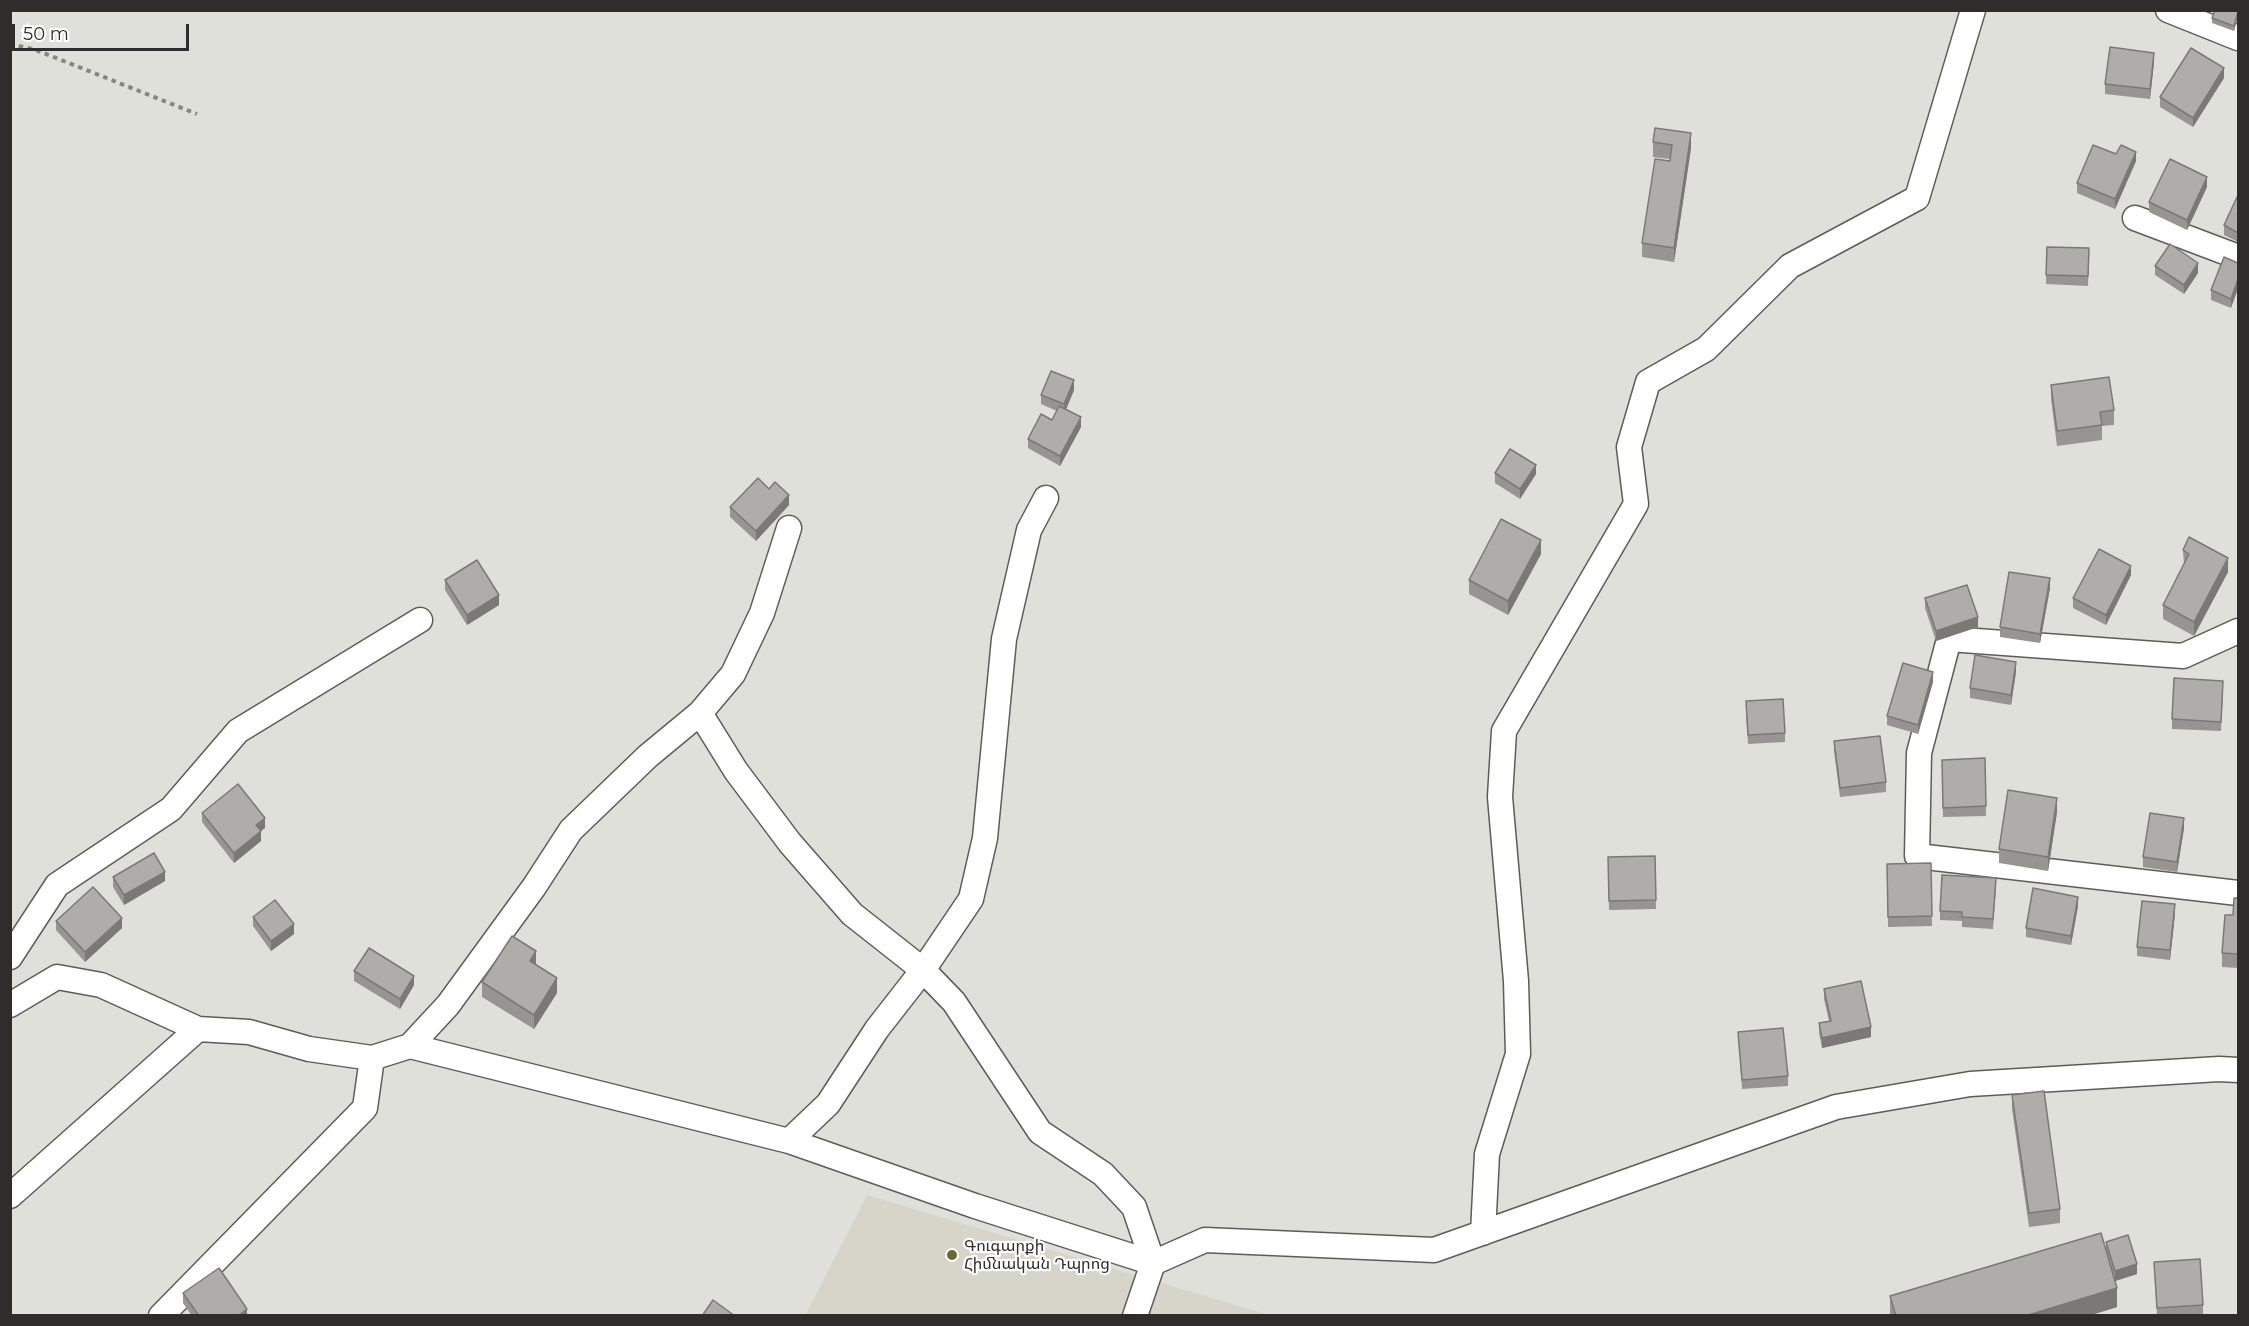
<!DOCTYPE html>
<html>
<head>
<meta charset="utf-8">
<style>
  body { margin:0 }
  #map { position:relative; width:2249px; height:1326px; overflow:hidden; background:#e0e0db; font-family:Montserrat,sans-serif }
  canvas { display:block }
  .frame { position:absolute; inset:0; border:12px solid #2e2d2c; pointer-events:none }
  .scale { position:absolute; left:12px; top:24px; width:177px; height:27px; box-sizing:border-box; border:3px solid #2e2d2c; border-top:0; padding-left:8px; font-size:18px; line-height:21px; white-space:nowrap; color:#2e2d2c; -webkit-text-stroke:4px #fff; paint-order:stroke }
</style>
</head>
<body>
<div id="map">
<canvas width="2249" height="1326"></canvas>
<div class="frame"></div>
<div class="scale">50 m</div>
</div>
<script>
const ctx = document.querySelector('canvas').getContext('2d');
ctx.lineJoin = 'round';
function paint(path, color) { ctx.fillStyle = color; ctx.fill(path, 'evenodd'); }
function trace(path, color, width, dash) { ctx.strokeStyle = color; ctx.lineWidth = width; ctx.lineCap = dash ? 'butt' : 'round'; ctx.setLineDash(dash || []); ctx.stroke(path); }
function write(font, color, halo, rows, align = 'center') {
  ctx.font = font + ' Montserrat,"Noto Sans Armenian",sans-serif'; ctx.lineWidth = 4.5; ctx.setLineDash([]); ctx.textBaseline = 'middle'; ctx.strokeStyle = halo; ctx.fillStyle = color; for (const [text, x, y, turn = 0] of rows) {
    ctx.save(); ctx.translate(x, y); ctx.rotate((+turn || 0) * Math.PI / 180); ctx.textAlign = isNaN(turn) ? turn : align; if (halo) ctx.strokeText(text, 0, 0); ctx.fillText(text, 0, 0); ctx.restore();
  }
}
const built = new Path2D(`
  M 867,1195 L 1269,1315 L 805,1316 Z`);
const path = new Path2D(`
  M 10,44 L 36,50 L 197,114`);
const minor = new Path2D(`
  M 2168,10 L 2238,38
  M 2135,218 L 2238,257
  M 2238,631 L 2183,656 L 1949,639 L 1919,753 L 1917,856 L 2238,893
  M 700,713 L 736,771 L 790,843 L 852,914 L 923,970 L 954,1002 L 1040,1132 L 1103,1174 L 1134,1207 L 1153,1263 L 1135,1316
  M 10,957 L 57,885 L 171,809 L 238,731 L 420,620
  M 10,1005 L 57,977 L 101,985 L 198,1029 L 249,1032 L 309,1049 L 372,1058 L 410,1046 L 789,1141 L 975,1206 L 1153,1263 L 1205,1240 L 1434,1250 L 1836,1107 L 1970,1084 L 2219,1069 L 2238,1070
  M 410,1046 L 448,1005 L 534,887 L 571,830 L 648,756 L 700,713 L 733,674 L 762,613 L 789,528
  M 789,1141 L 828,1104 L 877,1029 L 923,970 L 971,899 L 985,838 L 1004,639 L 1029,530 L 1046,498
  M 10,1196 L 198,1029
  M 1483,1233 L 1487,1154 L 1518,1054 L 1516,981 L 1500,797 L 1504,731 L 1636,504 L 1629,447 L 1648,382 L 1706,349 L 1790,266 L 1917,198 L 1973,10
  M 161,1316 L 365,1108 L 372,1058`);
const wall = new Path2D(`
  M 2236,10 L 2234,31 L 2212,23 L 2212,18 Z
  M 2154,62 L 2150,99 L 2105,94 L 2105,84 Z
  M 2224,78 L 2193,127 L 2160,107 L 2160,97 Z
  M 1653,142 L 1691,148 L 1674,262 L 1642,257 L 1642,243 L 1670,159 L 1653,157 Z
  M 2116,154 L 2136,161 L 2115,209 L 2077,193 L 2077,183 Z
  M 2207,187 L 2187,230 L 2149,212 L 2149,202 Z
  M 2238,195 L 2238,242 L 2224,235 L 2224,225 Z
  M 2089,258 L 2088,286 L 2046,284 L 2046,275 Z
  M 2238,263 L 2231,308 L 2211,300 L 2211,290 Z
  M 2155,266 L 2198,273 L 2184,294 L 2155,275 Z
  M 2051,385 L 2114,410 L 2114,425 L 2102,426 L 2102,440 L 2057,446 L 2051,399 Z
  M 1074,390 L 1066,410 L 1081,427 L 1060,466 L 1028,448 L 1028,439 L 1052,420 L 1057,411 L 1041,404 L 1041,395 Z
  M 1495,473 L 1536,474 L 1520,499 L 1495,483 Z
  M 789,505 L 756,541 L 730,517 L 730,507 Z
  M 2183,550 L 2228,572 L 2194,636 L 2163,619 L 2163,605 L 2184,565 Z
  M 1541,554 L 1508,615 L 1469,594 L 1469,580 Z
  M 2131,575 L 2106,625 L 2073,608 L 2073,598 Z
  M 445,580 L 499,605 L 467,625 L 445,590 Z
  M 2050,588 L 2040,643 L 2000,637 L 2000,627 Z
  M 1925,598 L 1978,627 L 1936,641 L 1925,608 Z
  M 2016,672 L 2011,705 L 1970,698 L 1970,688 Z
  M 1933,682 L 1918,734 L 1887,725 L 1887,716 Z
  M 2223,691 L 2221,731 L 2172,729 L 2172,719 Z
  M 1746,711 L 1785,733 L 1785,742 L 1748,744 Z
  M 1834,741 L 1886,782 L 1886,792 L 1840,797 L 1834,751 Z
  M 1985,758 L 1986,816 L 1943,817 L 1942,760 Z
  M 2057,812 L 2048,871 L 1999,863 L 1999,849 Z
  M 202,813 L 265,828 L 261,831 L 261,841 L 234,863 L 202,822 Z
  M 2184,828 L 2177,872 L 2143,867 L 2143,857 Z
  M 1655,856 L 1656,909 L 1609,910 L 1608,857 Z
  M 1931,863 L 1932,926 L 1888,927 L 1887,864 Z
  M 113,877 L 165,881 L 124,905 L 113,887 Z
  M 1996,888 L 1993,929 L 1962,927 L 1962,921 L 1940,920 L 1940,911 Z
  M 2238,898 L 2238,968 L 2222,967 L 2222,953 Z
  M 2078,906 L 2071,945 L 2026,937 L 2026,928 Z
  M 2175,914 L 2170,960 L 2137,956 L 2137,947 Z
  M 253,917 L 294,934 L 271,951 L 253,926 Z
  M 56,921 L 122,928 L 85,962 L 56,930 Z
  M 536,965 L 557,993 L 534,1029 L 482,997 L 482,982 Z
  M 354,971 L 414,985 L 400,1009 L 354,981 Z
  M 1824,989 L 1871,1037 L 1822,1048 L 1819,1033 L 1819,1023 L 1829,1021 L 1824,999 Z
  M 1738,1032 L 1788,1076 L 1788,1086 L 1742,1089 Z
  M 2012,1095 L 2060,1209 L 2060,1223 L 2029,1227 L 2012,1109 Z
  M 2106,1242 L 2137,1274 L 2115,1281 L 2117,1307 L 2088,1316 L 1890,1316 L 1890,1296 L 2106,1251 Z
  M 2154,1262 L 2203,1305 L 2203,1315 L 2157,1316 Z
  M 183,1293 L 247,1316 L 192,1316 L 183,1303 Z`);
const shadedWall = new Path2D(`
  M 2238,12 L 2238,17 L 2234,31 L 2234,26 Z
  M 2154,53 L 2154,62 L 2150,99 L 2150,89 Z
  M 2224,68 L 2224,78 L 2193,127 L 2193,118 Z
  M 1691,133 L 1691,148 L 1674,262 L 1674,248 Z
  M 2136,152 L 2136,161 L 2115,209 L 2115,199 Z
  M 2207,177 L 2207,187 L 2187,230 L 2187,220 Z
  M 2198,263 L 2198,273 L 2184,294 L 2184,285 Z
  M 2238,279 L 2238,289 L 2231,308 L 2231,299 Z
  M 1074,380 L 1074,390 L 1064,414 L 1064,404 Z
  M 1081,417 L 1081,427 L 1060,466 L 1060,456 Z
  M 1536,465 L 1536,474 L 1520,499 L 1520,489 Z
  M 789,495 L 789,505 L 756,541 L 756,531 Z
  M 1541,540 L 1541,554 L 1508,615 L 1508,601 Z
  M 2228,558 L 2228,572 L 2194,636 L 2194,622 Z
  M 2131,566 L 2131,575 L 2106,625 L 2106,615 Z
  M 2050,578 L 2050,588 L 2040,643 L 2040,634 Z
  M 499,595 L 499,605 L 467,625 L 467,615 Z
  M 1978,617 L 1978,627 L 1936,641 L 1936,631 Z
  M 2016,662 L 2016,672 L 2011,705 L 2011,695 Z
  M 1933,672 L 1933,682 L 1918,734 L 1918,725 Z
  M 2057,798 L 2057,812 L 2048,871 L 2048,857 Z
  M 265,818 L 265,828 L 256,834 L 256,825 Z
  M 2184,818 L 2184,828 L 2177,872 L 2177,862 Z
  M 261,831 L 261,841 L 234,863 L 234,853 Z
  M 165,872 L 165,881 L 124,905 L 124,895 Z
  M 2078,897 L 2078,906 L 2071,945 L 2071,936 Z
  M 2175,904 L 2175,914 L 2170,960 L 2170,950 Z
  M 122,918 L 122,928 L 85,962 L 85,952 Z
  M 294,924 L 294,934 L 271,951 L 271,941 Z
  M 536,951 L 536,965 L 530,961 Z
  M 414,976 L 414,985 L 400,1009 L 400,999 Z
  M 557,978 L 557,993 L 534,1029 L 534,1015 Z
  M 1871,1027 L 1871,1037 L 1822,1048 L 1822,1038 Z
  M 2137,1264 L 2137,1274 L 2115,1281 L 2115,1271 Z
  M 2117,1288 L 2117,1307 L 2088,1316 L 2025,1316 Z
  M 247,1309 L 247,1316 L 238,1316 Z`);
const building = new Path2D(`
  M 2215,10 L 2236,10 L 2238,12 L 2234,26 L 2212,18 Z
  M 2110,47 L 2154,53 L 2150,89 L 2105,84 Z
  M 2191,48 L 2224,68 L 2193,118 L 2160,97 Z
  M 1655,128 L 1691,133 L 1674,248 L 1642,243 L 1655,159 L 1670,161 L 1672,145 L 1653,142 Z
  M 2093,145 L 2116,154 L 2121,145 L 2136,152 L 2115,199 L 2077,183 Z
  M 2170,159 L 2207,177 L 2187,220 L 2149,202 Z
  M 2238,195 L 2238,233 L 2224,225 Z
  M 2170,244 L 2198,263 L 2184,285 L 2155,266 Z
  M 2047,247 L 2089,248 L 2088,276 L 2046,275 Z
  M 2224,257 L 2238,263 L 2238,279 L 2231,299 L 2211,290 Z
  M 1051,371 L 1074,380 L 1064,404 L 1041,395 Z
  M 2109,377 L 2114,410 L 2100,412 L 2102,425 L 2057,431 L 2051,385 Z
  M 1059,406 L 1081,417 L 1060,456 L 1028,439 L 1041,414 L 1052,420 Z
  M 1510,449 L 1536,465 L 1520,489 L 1495,473 Z
  M 758,478 L 769,489 L 775,482 L 789,495 L 756,531 L 730,507 Z
  M 1501,519 L 1541,540 L 1508,601 L 1469,580 Z
  M 2189,537 L 2228,558 L 2194,622 L 2163,605 L 2189,554 L 2183,550 Z
  M 2099,549 L 2131,566 L 2106,615 L 2073,598 Z
  M 477,560 L 499,595 L 467,615 L 445,580 Z
  M 2009,572 L 2050,578 L 2040,634 L 2000,627 Z
  M 1967,585 L 1978,617 L 1936,631 L 1925,598 Z
  M 1975,655 L 2016,662 L 2011,695 L 1970,688 Z
  M 1903,663 L 1933,672 L 1918,725 L 1887,716 Z
  M 2174,678 L 2223,681 L 2221,722 L 2172,719 Z
  M 1783,699 L 1785,733 L 1748,735 L 1746,701 Z
  M 1880,736 L 1886,782 L 1840,788 L 1834,741 Z
  M 1985,758 L 1986,806 L 1943,808 L 1942,760 Z
  M 238,784 L 265,818 L 256,825 L 261,831 L 234,853 L 202,813 Z
  M 2008,790 L 2057,798 L 2048,857 L 1999,849 Z
  M 2150,813 L 2184,818 L 2177,862 L 2143,857 Z
  M 154,853 L 165,872 L 124,895 L 113,877 Z
  M 1655,856 L 1656,900 L 1609,901 L 1608,857 Z
  M 1931,863 L 1932,916 L 1888,917 L 1887,864 Z
  M 1942,875 L 1996,878 L 1993,919 L 1962,917 L 1962,912 L 1940,911 Z
  M 93,887 L 122,918 L 85,952 L 56,921 Z
  M 2033,888 L 2078,897 L 2071,936 L 2026,928 Z
  M 2234,898 L 2238,898 L 2238,954 L 2222,953 L 2225,915 L 2233,915 Z
  M 275,900 L 294,924 L 271,941 L 253,917 Z
  M 2142,901 L 2175,904 L 2170,950 L 2137,947 Z
  M 512,936 L 536,951 L 530,961 L 557,978 L 534,1015 L 482,982 Z
  M 369,948 L 414,976 L 400,999 L 354,971 Z
  M 1861,981 L 1871,1027 L 1822,1038 L 1819,1023 L 1831,1021 L 1824,989 Z
  M 1783,1028 L 1788,1076 L 1742,1080 L 1738,1032 Z
  M 2044,1091 L 2060,1209 L 2029,1213 L 2012,1095 Z
  M 2101,1233 L 2117,1288 L 2025,1316 L 1896,1316 L 1890,1296 Z
  M 2128,1235 L 2137,1264 L 2115,1271 L 2106,1242 Z
  M 2200,1259 L 2203,1305 L 2157,1308 L 2154,1262 Z
  M 219,1268 L 247,1309 L 238,1316 L 199,1316 L 183,1293 Z
  M 713,1300 L 735,1316 L 702,1316 Z`);
const markers = [
  [952,1255,6,"#6e6733"]
];
const poiNames = [
  ["Գուգարքի",964,1246],
  ["Հիմնական Դպրոց",964,1264]
];
paint(built, '#d7d5c9');
trace(minor, '#5d5d58', 27);
trace(path, '#868683', 4, [4.5, 4.5]);
trace(minor, '#fff', 24);
paint(wall, '#969591');
paint(shadedWall, '#7a7976');
paint(building, '#aeada9');
trace(building, '#7a7976', 1.5);
for (const [x, y, r, color] of markers) { const dot = new Path2D(); dot.arc(x, y, r, 0, 2 * Math.PI); ctx.fillStyle = color; ctx.fill(dot); trace(dot, '#fff', 2); }
write('16px', '#2e2d2c', '#fff', poiNames, 'left');
</script>
</body>
</html>
